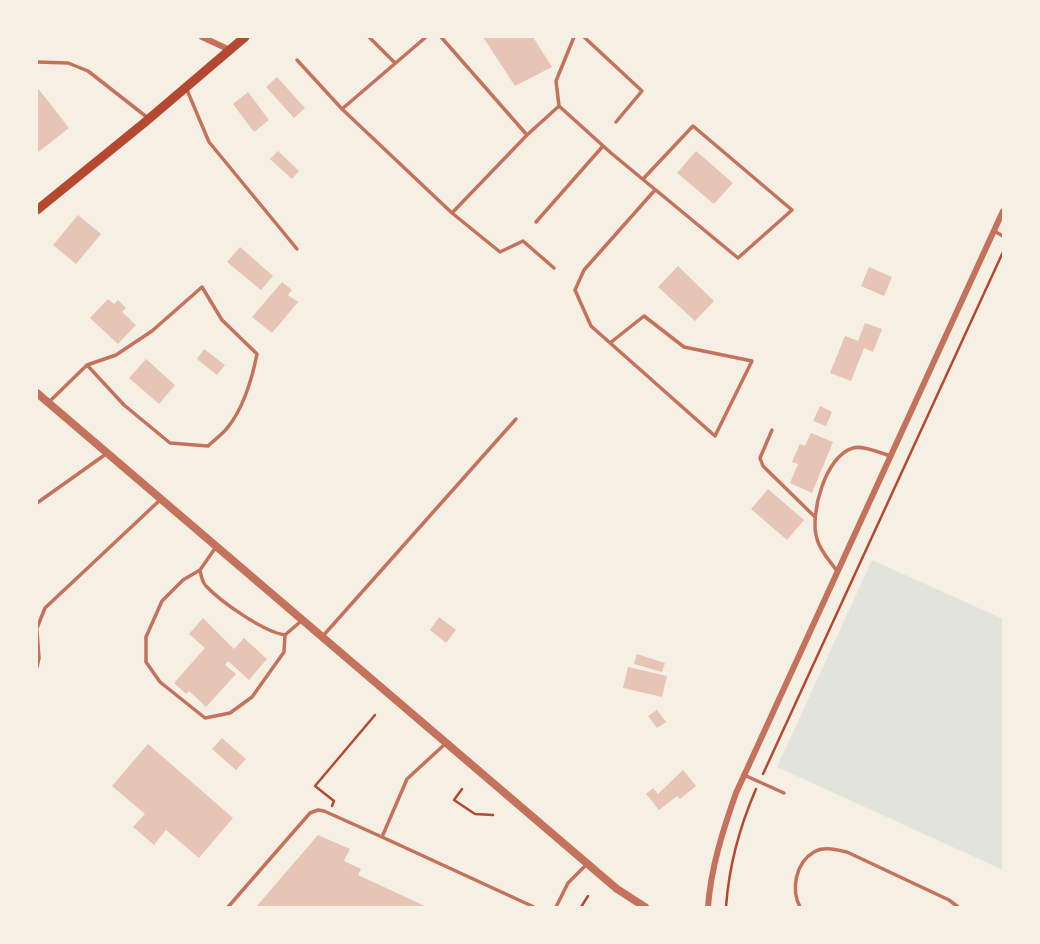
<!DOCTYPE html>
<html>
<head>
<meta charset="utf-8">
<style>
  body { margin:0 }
  #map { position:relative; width:1040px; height:944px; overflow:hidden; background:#f6efe4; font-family:Poppins,sans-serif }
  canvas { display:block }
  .frame { position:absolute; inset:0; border:38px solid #f6efe4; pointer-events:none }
</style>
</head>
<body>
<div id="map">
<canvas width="1040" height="944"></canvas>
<div class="frame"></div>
</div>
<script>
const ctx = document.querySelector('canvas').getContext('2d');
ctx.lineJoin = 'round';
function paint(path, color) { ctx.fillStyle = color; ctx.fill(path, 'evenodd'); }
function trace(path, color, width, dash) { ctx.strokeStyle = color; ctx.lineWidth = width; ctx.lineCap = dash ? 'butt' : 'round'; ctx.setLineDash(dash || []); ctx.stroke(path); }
const green = new Path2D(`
  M 872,560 L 1003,619 L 1003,870 L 777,767 Z`);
const building = new Path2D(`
  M 483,37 L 533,37 L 552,67 L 515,86 Z
  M 277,77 L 305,108 L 294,118 L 266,87 Z
  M 37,87 L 69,128 L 37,153 Z
  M 248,92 L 269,120 L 254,132 L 233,104 Z
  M 278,151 L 299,171 L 292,179 L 270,159 Z
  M 696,151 L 733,183 L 714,204 L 677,173 Z
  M 78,215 L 101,234 L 76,264 L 53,245 Z
  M 240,247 L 273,276 L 261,290 L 227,262 Z
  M 678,266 L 714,301 L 695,321 L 658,287 Z
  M 869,267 L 892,277 L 884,296 L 861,286 Z
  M 282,282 L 292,290 L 288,295 L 298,302 L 272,333 L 252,317 Z
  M 108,299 L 114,304 L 118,300 L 126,308 L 122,312 L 136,325 L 118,344 L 90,318 Z
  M 865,323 L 882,329 L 873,352 L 864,348 L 851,381 L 830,373 L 845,336 L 858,341 Z
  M 204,349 L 225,365 L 217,375 L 197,359 Z
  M 146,359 L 175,385 L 159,404 L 129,378 Z
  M 820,406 L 832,412 L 826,426 L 813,421 Z
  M 811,433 L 833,442 L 812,493 L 790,483 L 798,464 L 792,462 L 800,444 L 805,446 Z
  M 768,489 L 804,520 L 787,540 L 751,509 Z
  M 439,617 L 456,630 L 446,643 L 430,630 Z
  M 203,618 L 234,649 L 244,638 L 267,659 L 249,680 L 228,661 L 225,665 L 236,674 L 206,707 L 189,691 L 186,694 L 174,683 L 205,648 L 189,634 Z
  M 637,654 L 665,663 L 662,672 L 634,664 Z
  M 628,667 L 667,676 L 662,697 L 623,688 Z
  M 657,710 L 666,722 L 657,728 L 648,716 Z
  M 222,738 L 246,759 L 236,770 L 212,749 Z
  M 148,744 L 233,818 L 199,858 L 166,830 L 154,845 L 133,827 L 145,814 L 112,786 Z
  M 683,770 L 696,786 L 680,799 L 677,796 L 659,810 L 646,794 L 653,788 L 658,794 Z
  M 318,835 L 350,849 L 344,861 L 361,869 L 358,875 L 427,907 L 256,907 Z`);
const path = new Path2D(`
  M 763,774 L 1003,252
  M 462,789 L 454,800 L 475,814 L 493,815
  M 332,806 L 334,801 L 315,786 L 375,715
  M 581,907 L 588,896
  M 726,907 C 729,865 739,828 756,789`);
const service = new Path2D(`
  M 369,37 L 395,63
  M 426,37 L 342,109 L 452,213 L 527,135 L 559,106
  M 441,37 L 527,135
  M 574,37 L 556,81 L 559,106 L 611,153 L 738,258 L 792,210 L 693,126 L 643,179
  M 584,37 L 642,91 L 616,122
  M 297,60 L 342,109
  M 37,62 L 68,63 L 88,71 L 148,118
  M 187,90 L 209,142 L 297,249
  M 452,213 L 500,252 L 523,241 L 554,268
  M 536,222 L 603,146
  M 994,231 L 1003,236
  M 610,343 L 644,316 L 684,347 L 752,361 L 715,436 L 591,326 L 575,290 L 584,270 L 655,190
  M 50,401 L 87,365 L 116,355 L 152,331 L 202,287 L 222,320 L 257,354 C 252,379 244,407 228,427 C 223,434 214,440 208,446 L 170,443 L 124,405 L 87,365
  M 772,430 L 760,458 L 763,466 L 814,516
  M 37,503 L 106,454
  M 216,547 L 200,570 L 183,580 L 162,601 L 146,637 L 146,662 L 160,682 L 205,718 L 230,713 L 252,697 L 284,652 L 285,635 L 300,622
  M 200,570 C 201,576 202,582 206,586 C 221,602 264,632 285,635
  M 837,571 C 830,561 820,551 817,539 C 809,514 826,455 853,448 C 863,445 880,453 891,456
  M 37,628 L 45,608 L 159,501
  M 37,631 L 39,658 L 37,667
  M 322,637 L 516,419
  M 744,775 L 784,793
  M 382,837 L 534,907
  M 228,907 L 310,813 L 318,810 L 324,811 L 382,837 L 407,779 L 445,744
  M 556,907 L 568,883 L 587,864
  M 800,907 C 791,890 795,863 814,852 C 824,846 837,850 847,852 L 949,900 L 958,907`);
const minor = new Path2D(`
  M 202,37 L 230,50
  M 708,907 C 711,867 723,830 736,793 L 1003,211`);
const tertiary = new Path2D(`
  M 37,393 L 617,889 L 645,907`);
const secondary = new Path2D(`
  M 37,210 L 144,123 L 245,37`);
paint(green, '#e2e4dc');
paint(building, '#e6c5b7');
trace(path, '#b5482f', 2.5);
trace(service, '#c5725c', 3.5);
trace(minor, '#c5725c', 6);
trace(tertiary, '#c5725c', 8);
trace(secondary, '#b5482f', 9);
</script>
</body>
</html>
